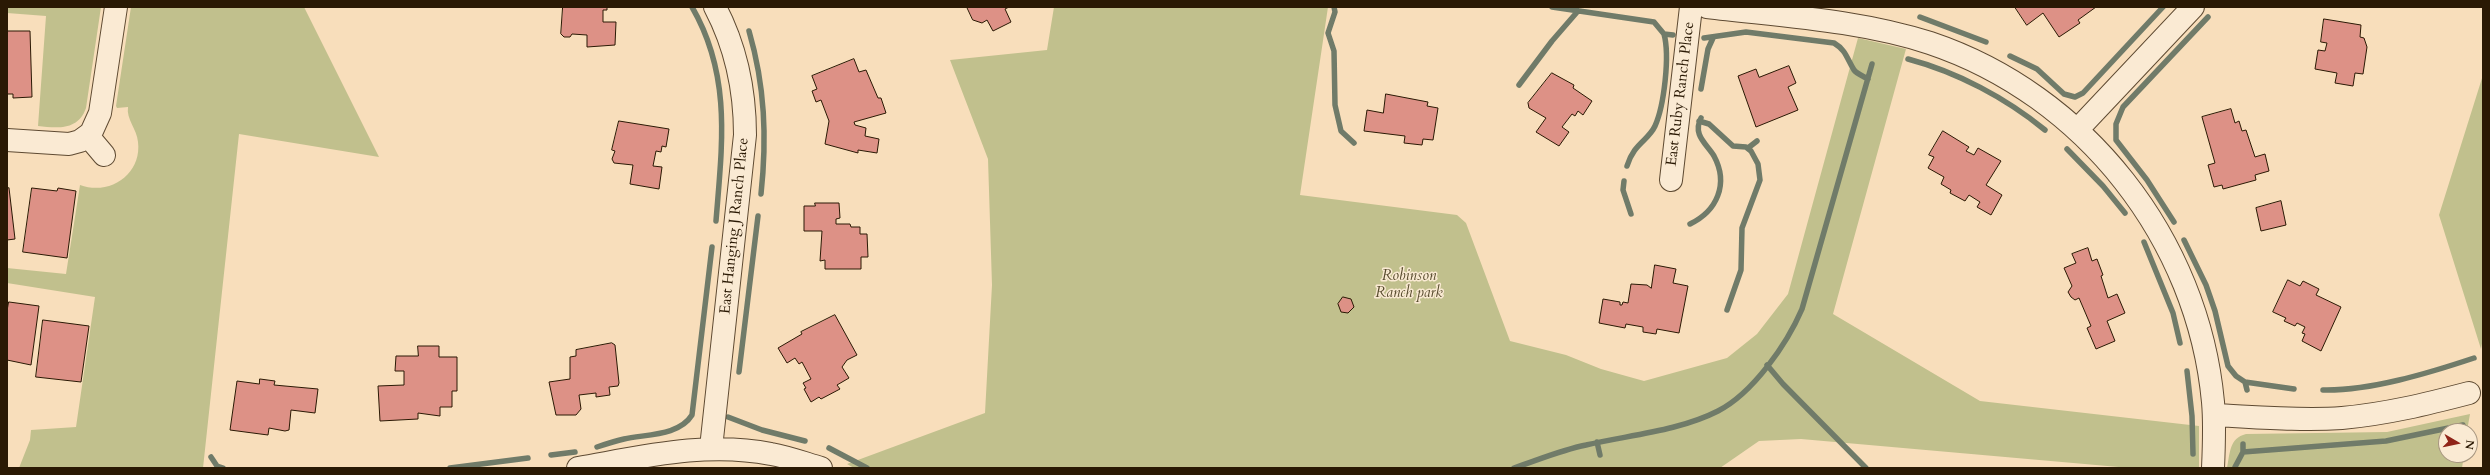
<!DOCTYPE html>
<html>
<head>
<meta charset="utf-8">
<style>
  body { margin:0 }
  #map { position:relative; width:2490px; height:475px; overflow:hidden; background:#f8debb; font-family:Cardo,serif }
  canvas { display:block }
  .frame { position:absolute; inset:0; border:8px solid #2a1904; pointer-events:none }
  .north { position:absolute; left:2438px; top:423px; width:40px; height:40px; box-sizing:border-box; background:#faead3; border:1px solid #a79680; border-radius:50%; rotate:99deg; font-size:11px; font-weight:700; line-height:16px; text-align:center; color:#2a1904 }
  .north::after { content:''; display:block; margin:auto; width:14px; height:18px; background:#8f2418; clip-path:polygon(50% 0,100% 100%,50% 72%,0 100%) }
</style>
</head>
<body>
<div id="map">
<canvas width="2490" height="475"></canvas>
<div class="frame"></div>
<div class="north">N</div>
</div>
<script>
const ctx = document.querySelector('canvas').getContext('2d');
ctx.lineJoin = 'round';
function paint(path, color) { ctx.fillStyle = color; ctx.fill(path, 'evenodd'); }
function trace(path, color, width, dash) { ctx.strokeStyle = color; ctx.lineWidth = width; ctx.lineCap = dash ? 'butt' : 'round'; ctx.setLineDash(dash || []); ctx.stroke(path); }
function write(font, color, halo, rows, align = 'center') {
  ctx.font = font + ' Cardo,serif'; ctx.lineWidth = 3; ctx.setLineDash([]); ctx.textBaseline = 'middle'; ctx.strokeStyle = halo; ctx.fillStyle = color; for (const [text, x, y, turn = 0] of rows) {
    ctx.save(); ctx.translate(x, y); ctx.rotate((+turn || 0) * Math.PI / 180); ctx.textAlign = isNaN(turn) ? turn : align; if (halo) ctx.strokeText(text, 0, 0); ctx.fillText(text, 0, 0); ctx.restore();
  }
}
const green = new Path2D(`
  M 7,7 L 101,7 L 86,108 C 78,131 57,128 38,126 L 46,16 L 7,13 Z
  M 131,7 L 304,7 L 379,157 L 239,134 L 203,468 L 19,468 L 30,440 L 31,430 L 76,427 L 95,297 L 7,283 L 7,268 L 66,274 L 80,185 C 110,196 142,174 138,142 C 137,129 126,119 128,107 L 117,108 L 116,106 Z
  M 1054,7 L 1328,7 L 1300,195 L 1457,215 L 1466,223 L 1510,341 L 1566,355 L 1601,369 L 1644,381 L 1727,358 L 1757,334 L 1788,294 L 1858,38 L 1906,49 L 1833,314 L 1980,401 L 2199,426 L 2199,468 L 2130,468 L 1801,439 L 1759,441 L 1720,468 L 854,468 L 847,464 L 985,413 L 992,285 L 988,159 L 950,60 L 1047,50 Z
  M 2483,75 L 2483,338 L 2481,349 L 2439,215 Z
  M 2470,414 L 2467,431 L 2446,431 L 2446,455 L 2464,455 L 2462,468 L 2227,468 C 2230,454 2229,438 2246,434 L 2387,432 Z`);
const stream = new Path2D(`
  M 692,7 C 732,76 722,145 716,221
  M 1334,7 L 1335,12 L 1328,33 L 1334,51 L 1335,105 L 1341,131 L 1354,143
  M 1552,7 L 1654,22 L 1664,34 L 1673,35
  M 1920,17 L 1986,42
  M 749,31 C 765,86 767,138 761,194
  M 1704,38 L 1746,32 L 1834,43 C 1846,50 1847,59 1854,70 C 1857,74 1863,76 1868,79
  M 2010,56 L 2037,69 L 2064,94 L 2075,97 L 2083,93 L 2163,7
  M 1908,59 C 1957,72 2006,98 2045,130
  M 1519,85 L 1552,41 L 1578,11
  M 1701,89 L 1708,49 L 1713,38
  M 1699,121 L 1709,124 L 1733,146 L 1746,147 L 1751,151 L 1758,164 L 1760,180 L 1742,228 L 1741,270 L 1727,310
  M 1748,148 L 1757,141
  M 2067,149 L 2103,186 L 2125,213
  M 1627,166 C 1634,143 1648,141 1655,126 C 1664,106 1670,56 1664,34
  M 1624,181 L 1623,190 L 1631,214
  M 2174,222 L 2147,180 L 2116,140 L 2116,124 L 2123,107 L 2208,17
  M 1690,224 C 1717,211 1729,184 1714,156 C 1707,144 1692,135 1701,118
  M 2184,240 L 2206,285 L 2215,311 L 2228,366 L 2236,376 L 2245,382 L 2247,390
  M 2144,242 L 2173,313 L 2180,343
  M 1767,365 L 1783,384 L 1866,468
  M 2187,371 L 2192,416 L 2193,454
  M 739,372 L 758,216
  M 2245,382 L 2294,389
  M 2323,390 C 2370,391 2429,373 2474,358
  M 728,417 L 762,430 L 805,441
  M 1597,442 L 1600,455
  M 597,447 C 606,444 615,441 624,439 C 646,434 679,436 692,415 L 712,247
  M 829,448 L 867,468
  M 2243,452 L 2386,441 L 2463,425
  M 551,455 L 575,452
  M 211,457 L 217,466 L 223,468
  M 2235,467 L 2243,452 L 2243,444
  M 450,468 L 528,458
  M 1514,468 C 1538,460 1561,450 1586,445 C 1629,435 1679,431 1718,411 C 1753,393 1787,344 1802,309 L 1872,64`);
const building = new Path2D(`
  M 563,7 L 607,7 L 607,10 L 603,10 L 603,22 L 616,22 L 615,45 L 587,47 L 587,35 L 572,34 L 570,37 L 564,37 L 561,34 Z
  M 967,7 L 1009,7 L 1005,9 L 1011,22 L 993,31 L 987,20 L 982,23 L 973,20 Z
  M 2015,7 L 2096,7 L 2078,20 L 2080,23 L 2059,37 L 2043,13 L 2027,25 Z
  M 2324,19 L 2361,25 L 2360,37 L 2364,38 L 2367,47 L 2363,74 L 2355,73 L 2353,86 L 2335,83 L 2337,73 L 2315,69 L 2318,50 L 2325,51 L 2327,43 L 2321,42 Z
  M 7,31 L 30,31 L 32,97 L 13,98 L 13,94 L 7,94 Z
  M 854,59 L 859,72 L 866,70 L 878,98 L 881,98 L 886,113 L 854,122 L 855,125 L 866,128 L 865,136 L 879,139 L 877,153 L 858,150 L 858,153 L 825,144 L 829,121 L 821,100 L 816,102 L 812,91 L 817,89 L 812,76 Z
  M 1789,66 L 1796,83 L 1788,87 L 1798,110 L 1756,127 L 1738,76 L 1756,69 L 1759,77 Z
  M 1552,73 L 1574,85 L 1573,88 L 1592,101 L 1583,115 L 1578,111 L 1575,116 L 1572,114 L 1562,127 L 1569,132 L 1559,146 L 1536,132 L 1546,118 L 1529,108 L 1528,103 Z
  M 1386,94 L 1428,102 L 1427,106 L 1438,108 L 1433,140 L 1423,139 L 1422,145 L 1404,143 L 1405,136 L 1364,131 L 1367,110 L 1383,113 Z
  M 2231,109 L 2235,123 L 2239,121 L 2242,131 L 2246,130 L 2255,157 L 2265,154 L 2269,171 L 2255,175 L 2256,180 L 2223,189 L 2222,185 L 2214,187 L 2208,165 L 2215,163 L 2202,117 Z
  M 619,121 L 669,129 L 666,147 L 662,146 L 661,152 L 656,151 L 653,166 L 662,167 L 659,189 L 630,184 L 633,165 L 614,163 L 612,159 L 615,151 L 612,150 Z
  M 1943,131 L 1969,147 L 1966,151 L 1974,155 L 1978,148 L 2001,161 L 1986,185 L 2002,195 L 1991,215 L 1977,207 L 1980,202 L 1969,195 L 1965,201 L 1950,193 L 1951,190 L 1941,184 L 1944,177 L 1928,168 L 1934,157 L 1929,155 Z
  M 9,188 L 15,239 L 7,240 L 7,189 Z
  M 32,188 L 57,191 L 58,188 L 76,191 L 67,258 L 23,252 Z
  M 2281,201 L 2286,225 L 2261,231 L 2256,208 Z
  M 815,203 L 839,203 L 840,218 L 836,219 L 836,224 L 850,224 L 851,227 L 860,227 L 860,234 L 867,234 L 868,257 L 861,257 L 861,269 L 825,269 L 825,260 L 820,261 L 822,231 L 804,231 L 804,206 L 815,206 Z
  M 2088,248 L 2092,261 L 2097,259 L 2103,275 L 2101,276 L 2108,298 L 2117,294 L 2125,313 L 2107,321 L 2115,341 L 2096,349 L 2087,328 L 2091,326 L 2079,298 L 2075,300 L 2071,297 L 2068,292 L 2072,286 L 2064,268 L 2076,263 L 2072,254 Z
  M 1655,265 L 1676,269 L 1673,283 L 1688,286 L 1679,333 L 1657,329 L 1656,334 L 1643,332 L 1643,327 L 1626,324 L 1625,328 L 1599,323 L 1603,299 L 1620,302 L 1620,305 L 1622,305 L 1623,302 L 1628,303 L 1631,284 L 1647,285 L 1651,288 Z
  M 2288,280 L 2300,286 L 2303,281 L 2319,289 L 2316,295 L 2341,307 L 2321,351 L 2302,341 L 2305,334 L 2302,333 L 2305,327 L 2297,323 L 2295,326 L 2284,321 L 2286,318 L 2273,312 Z
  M 1343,297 L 1351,299 L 1354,307 L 1348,313 L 1341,312 L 1338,304 Z
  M 9,302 L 39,306 L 31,365 L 7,360 L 7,311 Z
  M 835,315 L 857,355 L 847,360 L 842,367 L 849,378 L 837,385 L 840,389 L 821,399 L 819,397 L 811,402 L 804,389 L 806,388 L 803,383 L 811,379 L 802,362 L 799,364 L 795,358 L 787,363 L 778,348 L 802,334 L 801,332 Z
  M 43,320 L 89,326 L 81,382 L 36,377 Z
  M 612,343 L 615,345 L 619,383 L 618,386 L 609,387 L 610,395 L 596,397 L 596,393 L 579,395 L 581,409 L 576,415 L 556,415 L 549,382 L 570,379 L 570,357 L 576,356 L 576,350 Z
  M 418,346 L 439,346 L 439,357 L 457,357 L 457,391 L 452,391 L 452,407 L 440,407 L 440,416 L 418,413 L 418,419 L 380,421 L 378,386 L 404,385 L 404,371 L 395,371 L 396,356 L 418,356 Z
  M 260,379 L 275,381 L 274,385 L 318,389 L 315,413 L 291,410 L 289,430 L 285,431 L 269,428 L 268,435 L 230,430 L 237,381 L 259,384 Z`);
const minor = new Path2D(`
  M 1707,7 C 1781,16 1859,20 1930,43 C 2085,95 2198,239 2213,402 C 2215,424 2214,446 2213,468
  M 2078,129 L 2193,7
  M 88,136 L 104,155
  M 7,140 L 69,144 L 80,141 L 91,133 L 100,113 L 116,7
  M 1671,180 L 1691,7
  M 2214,415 C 2256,417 2300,421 2342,418 C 2386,414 2427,404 2469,393
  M 711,448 L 745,135 C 745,90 736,47 715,7
  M 578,468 C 642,457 706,441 771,454 C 788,457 804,463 821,468`);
const streetNames = [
  ["East Ruby Ranch Place",1681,94,-83],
  ["East Hanging J Ranch Place",735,226,-84]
];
const parkNames = [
  ["Robinson",1409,277],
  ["Ranch park",1409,294]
];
paint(green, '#c1c08d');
trace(stream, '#707b69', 5.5);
paint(building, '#dd9186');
trace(building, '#2a1904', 1);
trace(minor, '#5e4a32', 24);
trace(minor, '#faead3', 22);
write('15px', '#2a1904', '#faead3', streetNames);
write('italic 15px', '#574b2d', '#faead3', parkNames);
</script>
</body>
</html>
